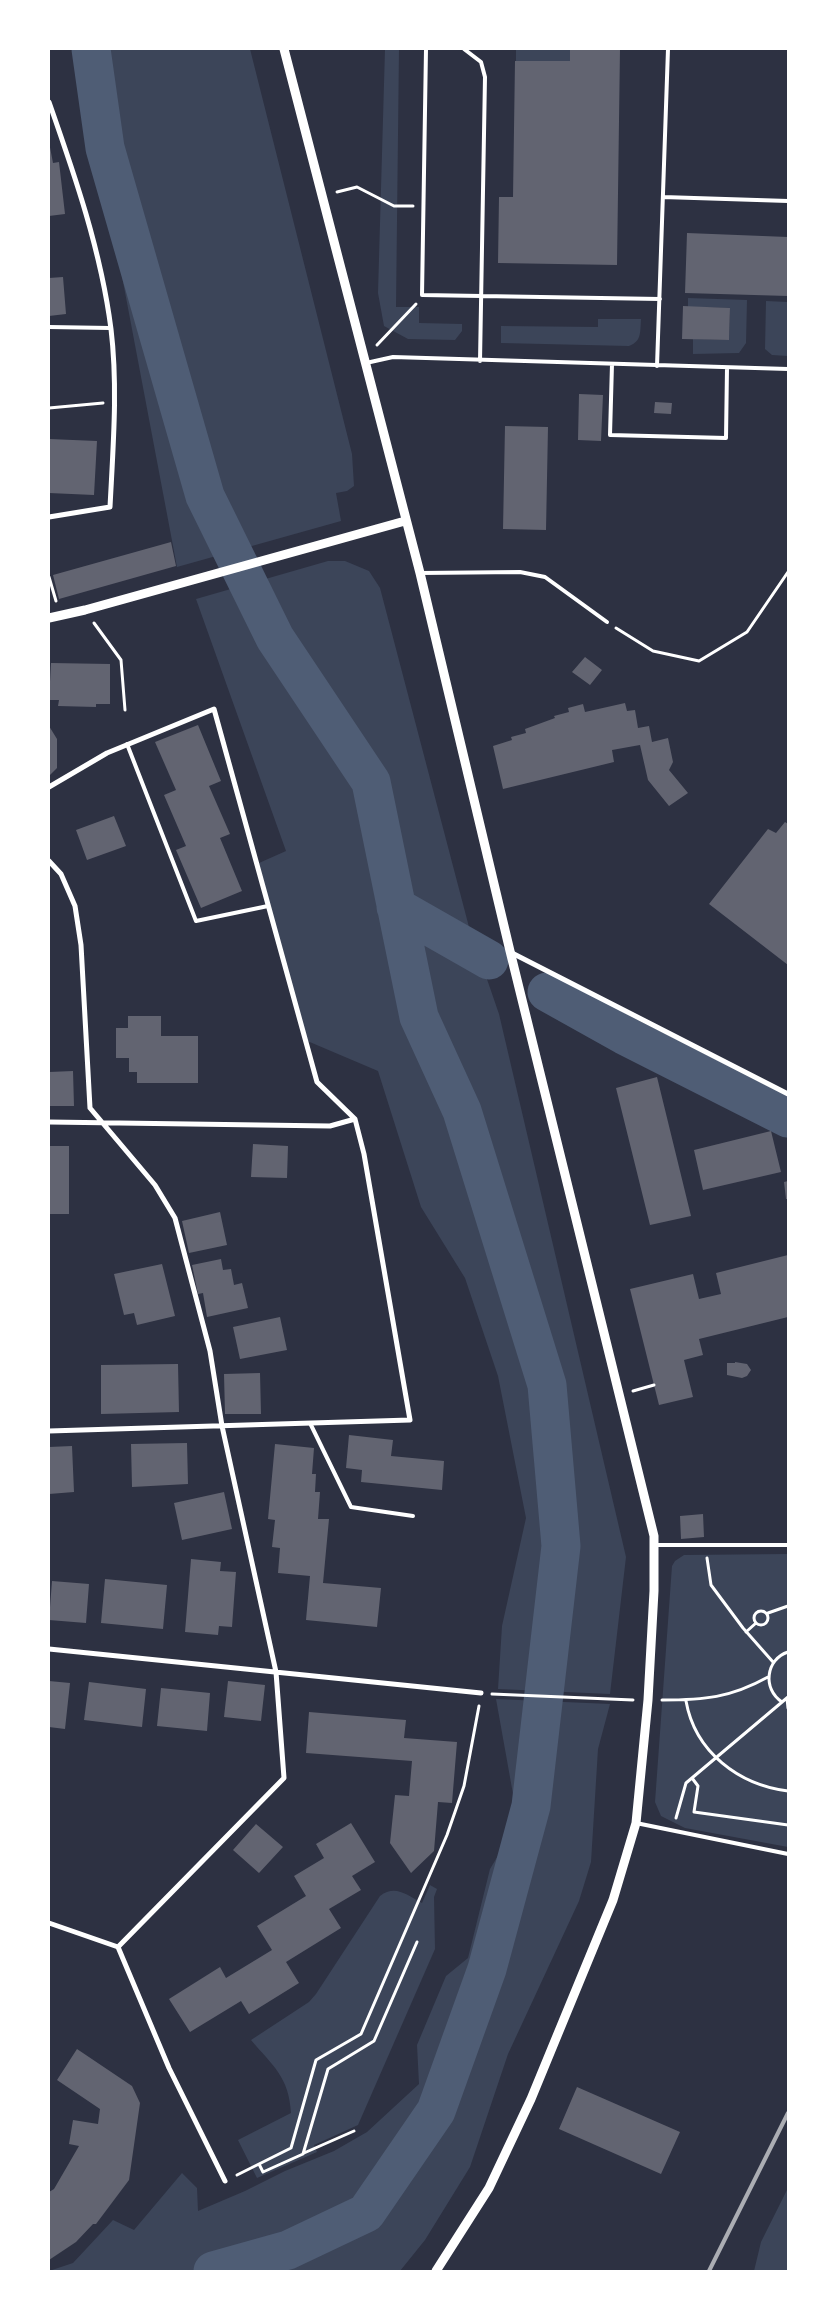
<!DOCTYPE html>
<html>
<head>
<meta charset="utf-8">
<style>
  body { margin:0 }
  #map { position:relative; width:837px; height:2320px; overflow:hidden; background:#2d3142; font-family:"DM Sans",sans-serif }
  canvas { display:block }
  .frame { position:absolute; inset:0; border:50px solid #fff; pointer-events:none }
</style>
</head>
<body>
<div id="map">
<canvas width="837" height="2320"></canvas>
<div class="frame"></div>
</div>
<script>
const ctx = document.querySelector('canvas').getContext('2d');
ctx.lineJoin = 'round';
function paint(path, color) { ctx.fillStyle = color; ctx.fill(path, 'evenodd'); }
function trace(path, color, width, dash) { ctx.strokeStyle = color; ctx.lineWidth = width; ctx.lineCap = dash ? 'butt' : 'round'; ctx.setLineDash(dash || []); ctx.stroke(path); }
const green = new Path2D(`
  M 79,49 L 250,49 L 352,454 L 354,486 L 347,491 L 336,493 L 341,521 L 177,567 Z
  M 385,49 L 399,49 L 396,307 L 419,307 L 419,323 L 462,324 L 462,331 L 455,340 L 408,339 L 384,326 L 378,293 Z
  M 516,49 L 570,49 L 570,61 L 516,61 Z
  M 688,298 L 747,300 L 746,343 L 739,353 L 693,354 L 693,339 L 729,340 L 730,308 L 688,307 Z
  M 766,301 L 788,302 L 788,356 L 772,355 L 765,349 Z
  M 598,319 L 641,319 C 640,332 642,341 629,346 L 501,343 L 501,326 L 598,327 Z
  M 328,561 L 345,561 L 369,571 L 380,588 L 469,927 L 499,1014 L 626,1557 L 610,1694 L 498,1689 L 502,1626 L 526,1518 L 498,1376 L 465,1278 L 421,1207 L 378,1071 L 305,1040 L 259,863 L 286,851 L 196,599 Z
  M 555,983 L 788,1097 L 788,1128 L 617,1045 L 545,999 L 542,991 L 547,984 Z
  M 788,1554 L 788,1847 L 685,1828 L 661,1816 L 655,1802 L 672,1566 L 675,1561 L 684,1555 Z
  M 496,1699 L 610,1704 L 598,1749 L 591,1862 L 579,1901 L 508,2054 L 470,2167 L 425,2240 L 400,2271 L 49,2271 L 73,2263 L 113,2220 L 134,2230 L 182,2173 L 197,2188 L 198,2211 L 245,2191 L 285,2171 L 334,2151 L 367,2132 L 419,2084 L 417,2045 L 446,1976 L 468,1958 L 490,1869 L 518,1822 Z
  M 430,1885 L 437,1889 L 434,1897 L 435,1949 L 358,2125 L 314,2145 L 317,2152 L 257,2178 L 238,2140 L 291,2113 C 289,2077 273,2066 251,2040 L 309,2002 L 316,1994 L 380,1896 C 395,1884 407,1895 422,1903 Z
  M 788,2188 L 788,2271 L 754,2271 L 761,2242 Z`);
const river = new Path2D(`
  M 91,49 L 105,148 L 205,496 L 275,638 L 371,782 L 419,1017 L 462,1111 L 547,1385 L 561,1546 L 531,1806 L 487,1969 L 436,2111 L 366,2213 L 288,2250 L 213,2271
  M 396,907 L 489,960
  M 547,992 L 624,1035 L 788,1118`);
const building = new Path2D(`
  M 570,49 L 620,49 L 617,265 L 498,263 L 499,197 L 513,197 L 515,61 L 570,61 Z
  M 49,142 L 53,163 L 59,162 L 65,214 L 49,216 Z
  M 687,233 L 788,237 L 788,296 L 685,293 Z
  M 63,277 L 66,314 L 49,316 L 49,278 Z
  M 683,306 L 730,308 L 729,340 L 682,339 Z
  M 579,394 L 603,395 L 601,441 L 578,440 Z
  M 655,402 L 672,403 L 671,414 L 654,413 Z
  M 505,426 L 548,427 L 546,530 L 503,529 Z
  M 49,439 L 97,441 L 94,495 L 49,493 Z
  M 171,542 L 176,566 L 59,599 L 53,575 Z
  M 585,657 L 602,670 L 590,685 L 572,672 Z
  M 51,663 L 110,664 L 110,704 L 96,704 L 96,707 L 58,706 L 59,700 L 49,700 Z
  M 625,703 L 627,711 L 635,710 L 638,728 L 649,726 L 652,742 L 668,738 L 673,762 L 669,770 L 688,793 L 669,806 L 648,780 L 640,745 L 612,750 L 614,762 L 503,789 L 493,746 L 512,740 L 511,737 L 526,733 L 525,729 L 555,718 L 554,716 L 569,712 L 568,708 L 583,704 L 585,712 Z
  M 198,725 L 221,781 L 209,786 L 230,834 L 220,838 L 242,891 L 201,908 L 176,850 L 186,846 L 164,795 L 176,790 L 155,742 Z
  M 49,726 L 57,739 L 57,768 L 49,776 Z
  M 114,816 L 126,846 L 87,860 L 76,830 Z
  M 785,822 L 788,824 L 788,965 L 709,904 L 768,829 L 776,833 Z
  M 128,1016 L 161,1016 L 161,1036 L 198,1036 L 198,1083 L 137,1083 L 137,1072 L 129,1072 L 129,1058 L 116,1058 L 116,1028 L 128,1028 Z
  M 73,1071 L 74,1106 L 49,1106 L 49,1072 Z
  M 657,1077 L 691,1216 L 650,1225 L 616,1088 Z
  M 771,1131 L 781,1172 L 703,1190 L 694,1150 Z
  M 253,1144 L 288,1146 L 287,1178 L 251,1177 Z
  M 49,1146 L 69,1146 L 69,1214 L 49,1214 Z
  M 788,1181 L 788,1199 L 786,1199 L 784,1182 Z
  M 220,1212 L 227,1245 L 189,1253 L 182,1221 Z
  M 788,1255 L 788,1317 L 699,1339 L 703,1355 L 684,1360 L 693,1397 L 659,1405 L 630,1289 L 693,1274 L 699,1299 L 721,1294 L 716,1273 Z
  M 221,1259 L 223,1270 L 231,1269 L 234,1285 L 242,1283 L 248,1308 L 207,1317 L 203,1293 L 198,1294 L 192,1265 Z
  M 162,1264 L 175,1316 L 137,1325 L 134,1313 L 124,1315 L 114,1274 Z
  M 280,1317 L 287,1350 L 240,1359 L 233,1327 Z
  M 735,1362 L 747,1364 L 751,1370 L 747,1376 L 742,1378 L 727,1375 L 727,1363 L 735,1363 Z
  M 178,1364 L 179,1412 L 101,1414 L 101,1365 Z
  M 260,1373 L 261,1414 L 225,1414 L 224,1374 Z
  M 349,1435 L 393,1440 L 391,1456 L 444,1461 L 442,1490 L 361,1482 L 362,1470 L 346,1468 Z
  M 187,1443 L 188,1484 L 132,1487 L 131,1444 Z
  M 275,1444 L 314,1448 L 312,1474 L 316,1474 L 315,1492 L 320,1492 L 318,1519 L 329,1519 L 323,1583 L 381,1588 L 377,1627 L 306,1620 L 310,1576 L 278,1573 L 280,1548 L 272,1547 L 275,1520 L 268,1519 Z
  M 72,1446 L 74,1492 L 49,1494 L 49,1447 Z
  M 224,1492 L 232,1529 L 182,1540 L 174,1503 Z
  M 703,1514 L 704,1537 L 681,1539 L 680,1516 Z
  M 191,1559 L 221,1562 L 220,1571 L 236,1572 L 232,1627 L 219,1626 L 218,1635 L 185,1632 Z
  M 105,1579 L 167,1585 L 163,1629 L 101,1623 Z
  M 52,1581 L 89,1584 L 86,1623 L 49,1620 Z
  M 49,1681 L 70,1683 L 65,1729 L 49,1727 Z
  M 228,1681 L 265,1685 L 261,1721 L 224,1717 Z
  M 89,1682 L 146,1689 L 142,1727 L 84,1720 Z
  M 161,1688 L 210,1693 L 207,1731 L 157,1726 Z
  M 309,1712 L 406,1720 L 404,1738 L 457,1742 L 452,1803 L 438,1802 L 434,1851 L 411,1873 L 390,1843 L 395,1795 L 409,1796 L 412,1761 L 306,1753 Z
  M 351,1823 L 375,1862 L 352,1876 L 361,1890 L 329,1909 L 341,1928 L 286,1962 L 299,1983 L 249,2014 L 241,2001 L 190,2032 L 169,1999 L 220,1967 L 226,1978 L 272,1950 L 257,1926 L 306,1896 L 294,1876 L 324,1858 L 316,1844 Z
  M 256,1824 L 283,1847 L 259,1873 L 233,1850 Z
  M 77,2049 L 132,2086 L 140,2103 L 129,2180 L 96,2224 L 93,2224 L 76,2242 L 49,2260 L 49,2192 L 54,2189 L 79,2146 L 69,2144 L 73,2120 L 98,2124 L 100,2109 L 57,2080 Z
  M 577,2087 L 680,2132 L 661,2174 L 559,2129 Z`);
const path = new Path2D(`
  M 337,192 L 357,187 L 394,206 L 413,206
  M 377,345 L 416,304
  M 49,408 L 103,403
  M 49,577 L 56,601
  M 94,623 L 121,660 L 125,710
  M 616,628 L 653,651 L 699,661 L 747,632 L 788,572
  M 633,1391 L 654,1385
  M 707,1558 L 711,1585 L 743,1628 L 773,1662
  M754 1618a7 7 0 1 1 14 0a7 7 0 1 1-14 0Z
  M 768,1613 L 788,1606
  M 746,1632 L 756,1623
  M 492,1694 L 633,1700
  M 787,1698 L 788,1708
  M 662,1700 C 704,1700 730,1698 768,1677
  M 686,1701 C 695,1752 739,1785 788,1791
  M 782,1702 C 762,1689 766,1659 788,1652
  M 692,1778 L 698,1786 L 694,1812 L 788,1825
  M 676,1818 L 686,1783 L 788,1697
  M 304,2153 L 354,2131
  M 259,2164 L 263,2172 L 303,2154 L 328,2069 L 374,2041 L 417,1942
  M 237,2175 L 291,2148 L 316,2060 L 361,2034 L 447,1835 L 464,1786 L 479,1706`);
const service = new Path2D(`
  M 426,49 L 422,295 L 660,299
  M 464,49 L 481,62 L 485,77 L 480,361
  M 663,197 L 788,201
  M 49,327 L 110,328
  M 366,363 L 393,357 L 788,369
  M 612,364 L 610,435 L 726,438 L 727,368
  M 657,366 L 668,49
  M 420,573 L 520,572 L 545,577 L 607,622
  M 127,744 L 196,921 L 268,906
  M 310,1423 L 351,1507 L 413,1516
  M 654,1545 L 788,1545
  M 636,1823 L 788,1854`);
const minor = new Path2D(`
  M 49,102 C 75,176 101,251 111,329 C 118,387 113,448 110,507 L 49,517
  M 49,787 L 107,753 L 214,709 L 317,1082 L 355,1119 L 364,1154 L 410,1420 L 49,1431
  M 49,861 L 61,874 L 75,906 L 81,945 L 90,1108 L 155,1185 L 175,1218 L 210,1351 L 222,1426 L 276,1672 L 284,1778 L 118,1947
  M 510,952 L 788,1094
  M 49,1122 L 330,1126 L 355,1119
  M 49,1649 L 481,1693
  M 49,1923 L 118,1947 L 169,2068 L 225,2181`);
const tertiary = new Path2D(`
  M 284,49 L 420,573 L 510,951 L 654,1536 L 654,1591 L 648,1700 L 636,1823 L 613,1900 L 531,2099 L 489,2188 L 436,2271
  M 49,618 L 85,610 L 405,521`);
const rail = new Path2D(`
  M 709,2271 L 788,2113`);
paint(green, '#3c4559');
trace(river, '#4f5d75', 39);
paint(building, '#626471');
trace(path, '#fff', 3);
trace(service, '#fff', 4);
trace(minor, '#fff', 5);
trace(tertiary, '#fff', 9);
trace(rail, '#abadb3', 4);
</script>
</body>
</html>
